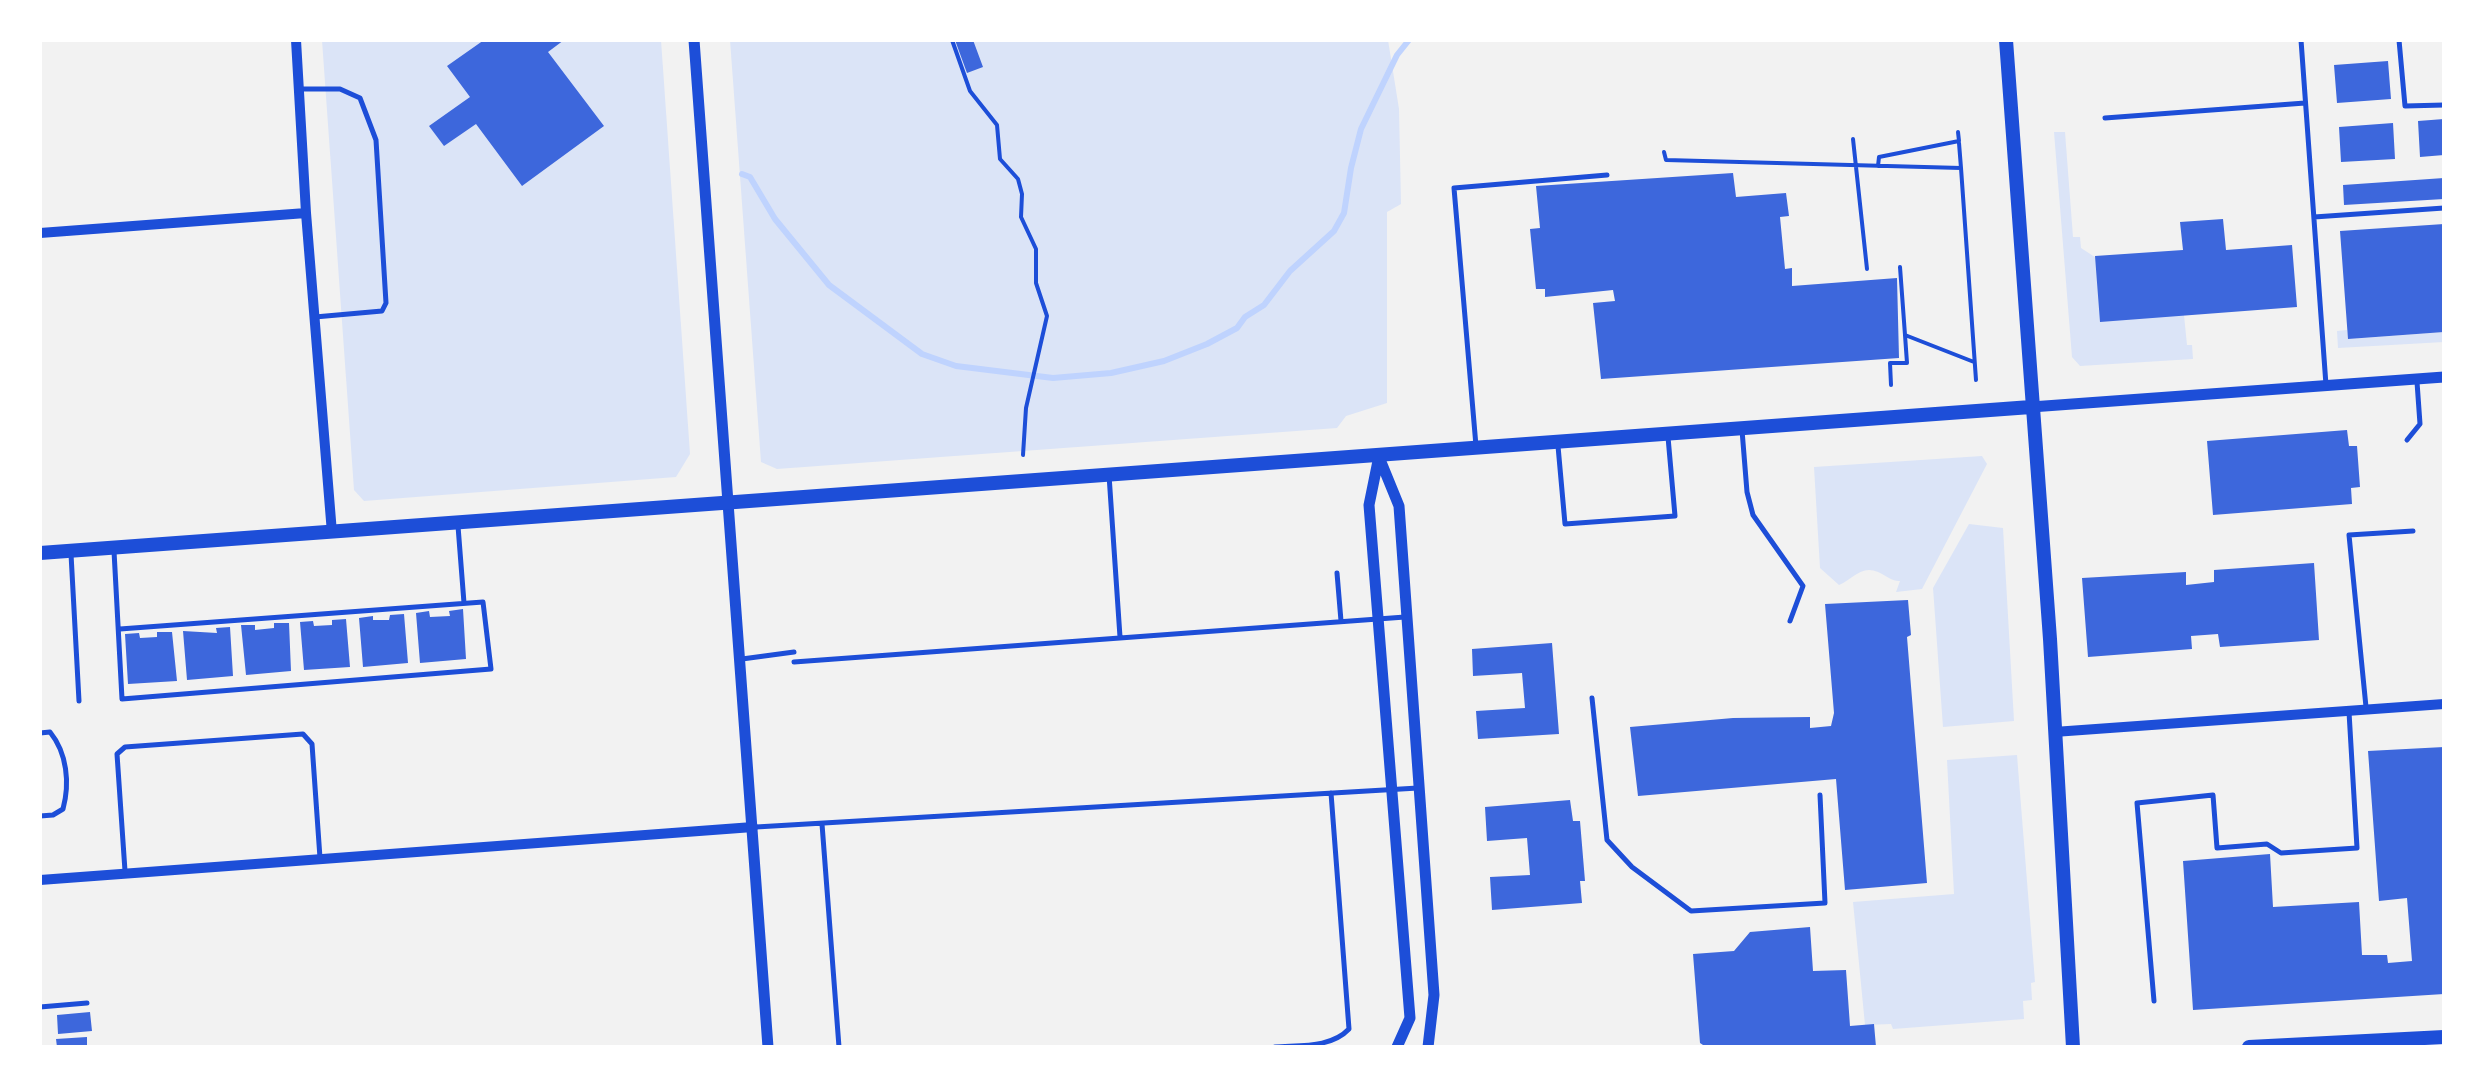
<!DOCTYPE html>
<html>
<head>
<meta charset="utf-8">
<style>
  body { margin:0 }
  #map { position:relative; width:2484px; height:1087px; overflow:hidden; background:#f2f2f2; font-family:"PT Sans",sans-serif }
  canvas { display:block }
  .frame { position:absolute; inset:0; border:42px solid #fff; pointer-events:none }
</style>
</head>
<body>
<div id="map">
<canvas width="2484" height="1087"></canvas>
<div class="frame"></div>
</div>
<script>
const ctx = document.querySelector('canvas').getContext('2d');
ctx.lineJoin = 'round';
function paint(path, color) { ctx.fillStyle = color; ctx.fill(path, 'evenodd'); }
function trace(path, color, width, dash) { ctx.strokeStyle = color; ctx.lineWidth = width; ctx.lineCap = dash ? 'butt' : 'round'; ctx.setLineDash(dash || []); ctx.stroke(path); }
const green = new Path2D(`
  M 322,40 L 661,40 L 690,454 L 676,477 L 364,501 L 354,490 Z
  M 730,40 L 1388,40 L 1399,109 L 1401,204 L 1387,212 L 1387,403 L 1346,416 L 1337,428 L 777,469 L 761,462 Z
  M 2054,132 L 2065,132 L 2073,237 L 2080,237 L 2081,248 L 2184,315 L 2187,345 L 2192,345 L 2193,359 L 2080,366 L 2072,357 Z
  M 2347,330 L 2349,339 L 2444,332 L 2444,342 L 2338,348 L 2337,331 Z
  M 1982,456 L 1987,464 L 1922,589 L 1896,592 L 1900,581 C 1889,582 1882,570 1869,570 C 1858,570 1849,581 1839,585 L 1820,568 L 1814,467 Z
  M 1969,524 L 2003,528 L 2014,721 L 1943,727 L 1933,588 Z
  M 2017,755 L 2035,982 L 2031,983 L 2032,1000 L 2023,1001 L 2024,1019 L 1893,1029 L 1891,1024 L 1865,1025 L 1853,902 L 1954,894 L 1947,760 Z`);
const stream = new Path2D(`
  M 742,174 L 750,177 L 775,219 L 829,285 L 922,354 L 956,366 L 1053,378 L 1111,373 L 1164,361 L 1207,344 L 1237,328 L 1245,317 L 1264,305 L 1290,271 L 1334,231 L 1344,213 L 1351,168 L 1361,129 L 1397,55 L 1409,40`);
const building = new Path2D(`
  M 484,40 L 564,40 L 548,52 L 604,126 L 522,186 L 476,124 L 444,146 L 429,126 L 470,97 L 447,66 Z
  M 955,40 L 973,40 L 983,67 L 967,73 Z
  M 2388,61 L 2391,99 L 2337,103 L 2334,65 Z
  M 2444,119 L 2444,155 L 2420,157 L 2418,121 Z
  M 2393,123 L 2395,159 L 2341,162 L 2339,127 Z
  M 1733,173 L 1736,197 L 1786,193 L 1789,216 L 1780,217 L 1785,269 L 1792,268 L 1792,286 L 1897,278 L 1899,358 L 1601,379 L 1593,303 L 1615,301 L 1613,290 L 1545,297 L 1545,289 L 1536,289 L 1530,229 L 1540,228 L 1536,186 Z
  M 2444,178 L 2444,199 L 2344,205 L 2343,185 Z
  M 2223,219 L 2226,250 L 2292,245 L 2297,307 L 2100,322 L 2095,256 L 2183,250 L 2180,222 Z
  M 2444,224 L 2444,332 L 2348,339 L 2340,231 Z
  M 2347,430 L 2349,446 L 2357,446 L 2360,487 L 2351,488 L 2352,504 L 2213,515 L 2207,441 Z
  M 2314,563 L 2319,640 L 2220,647 L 2218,634 L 2191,636 L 2192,649 L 2088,657 L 2082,578 L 2186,572 L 2186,585 L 2214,582 L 2214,570 Z
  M 1908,600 L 1911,635 L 1907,637 L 1927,883 L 1845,890 L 1836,779 L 1638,796 L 1630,727 L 1733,718 L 1810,717 L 1810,728 L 1831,726 L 1834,713 L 1825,604 Z
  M 463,609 L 466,659 L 420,663 L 416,613 L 429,611 L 430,617 L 450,616 L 449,611 Z
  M 404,614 L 408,663 L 363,667 L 359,618 L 373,616 L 373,620 L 389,620 L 390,615 Z
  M 346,619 L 350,667 L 304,670 L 300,622 L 313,621 L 314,626 L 332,625 L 332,620 Z
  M 274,623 L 289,623 L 291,671 L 246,675 L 241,625 L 255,625 L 255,630 L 274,628 Z
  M 230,627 L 233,676 L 187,680 L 183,631 L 217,633 L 216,628 Z
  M 157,632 L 172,632 L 177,681 L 128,684 L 125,634 L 139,633 L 140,638 L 157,637 Z
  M 1552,643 L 1559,734 L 1478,739 L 1476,711 L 1525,708 L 1522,673 L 1473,676 L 1472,649 Z
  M 2444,747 L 2444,994 L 2193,1010 L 2183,861 L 2270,854 L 2273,907 L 2359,902 L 2362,955 L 2387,955 L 2388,963 L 2412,961 L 2407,898 L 2379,901 L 2368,751 Z
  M 1570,800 L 1573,821 L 1580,821 L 1585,881 L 1580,881 L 1582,903 L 1492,910 L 1490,877 L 1530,875 L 1527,838 L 1487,841 L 1485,807 Z
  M 1810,927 L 1813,971 L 1846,970 L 1850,1026 L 1874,1024 L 1876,1047 L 1706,1047 L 1700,1043 L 1693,954 L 1734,951 L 1750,932 Z
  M 90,1012 L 92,1031 L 58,1034 L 57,1015 Z
  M 87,1037 L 87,1047 L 57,1047 L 56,1039 Z`);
const path = new Path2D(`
  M 952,40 L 970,91 L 997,125 L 1000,159 L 1018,179 L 1022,194 L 1021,217 L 1036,249 L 1036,283 L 1047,316 L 1026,408 L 1023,455
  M 1853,139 L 1867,269
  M 1959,143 L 1961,168
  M 1664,152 L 1666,160 L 1961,168 L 1976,380
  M 1878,166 L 1879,157 L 1959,141 L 1958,132
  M 1900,267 L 1905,335 L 1974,362
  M 1891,385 L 1890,363 L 1907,363 L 1905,335`);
const service = new Path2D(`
  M 2301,40 L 2326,385
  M 2399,40 L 2405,106 L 2444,105
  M 300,89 L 340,89 L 360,98 L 376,140 L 386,303 L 382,311 L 315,317
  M 2105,118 L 2305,103
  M 2314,217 L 2444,208
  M 1742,430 L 1747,492 L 1753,515 L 1803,586 L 1790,621
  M 2407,440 L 2420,424 L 2417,382
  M 1476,446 L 1454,188 L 1607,175
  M 1558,446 L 1565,524 L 1675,516 L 1668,437
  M 1109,475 L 1120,637
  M 458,526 L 464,603
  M 114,551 L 122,699 L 491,669 L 483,602 L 120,629
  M 71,554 L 79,701
  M 1337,573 L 1341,621
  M 742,659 L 794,652
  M 794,662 L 1405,617
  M 1592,698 L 1607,840 L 1632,867 L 1691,911 L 1825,903 L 1820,795
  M 2366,707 L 2349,535 L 2413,531
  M 40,733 L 50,732 C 67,753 70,783 63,809 L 53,815 L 40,816
  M 822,824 L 839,1047
  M 756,827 L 1418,788
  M 125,871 L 117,754 L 125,747 L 303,734 L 312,744 L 320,858
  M 2154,1001 L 2137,803 L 2213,795 L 2217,848 L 2267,844 L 2281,853 L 2357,848 L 2349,712
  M 40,1007 L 87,1003
  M 1275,1047 C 1301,1045 1331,1048 1349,1029 L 1331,793`);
const minor = new Path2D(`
  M 296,40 L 306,213 L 332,533
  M 40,233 L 306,213
  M 2054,732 L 2444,704
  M 40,880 L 753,827`);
const tertiary = new Path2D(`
  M 694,40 L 768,1047
  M 2031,407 L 2444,377
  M 1379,456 L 1369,505 L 1410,1018 L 1397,1047
  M 1379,457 L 1399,506 L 1434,995 L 1428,1047`);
const secondary = new Path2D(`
  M 2006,40 L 2050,639 L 2073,1047
  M 40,553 L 2031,407
  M 2249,1047 L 2444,1037`);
paint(green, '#dbe4f7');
trace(stream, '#bfd3fe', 6);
paint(building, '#3d67dc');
trace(path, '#1d4ed8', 4);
trace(service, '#1d4ed8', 5);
trace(minor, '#1d4ed8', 10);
trace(tertiary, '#1d4ed8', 11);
trace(secondary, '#1d4ed8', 14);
</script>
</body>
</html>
